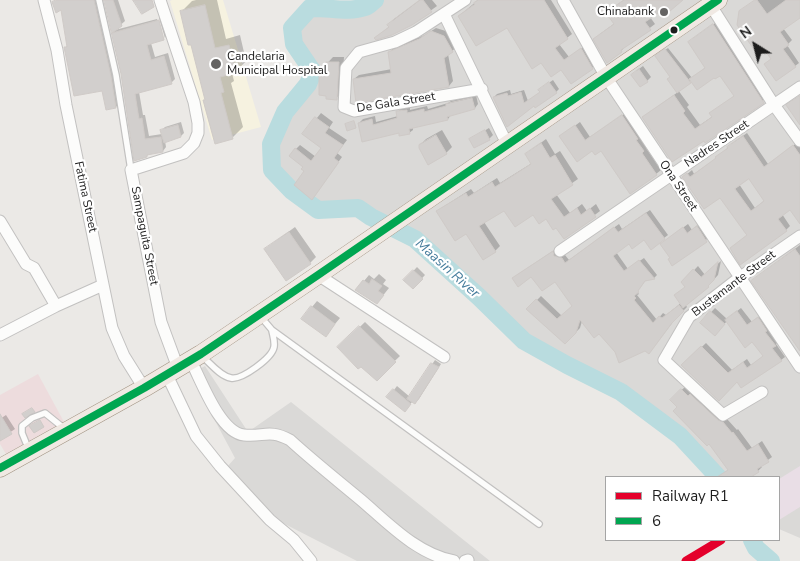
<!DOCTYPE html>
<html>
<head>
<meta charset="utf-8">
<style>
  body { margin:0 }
  #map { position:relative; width:800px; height:561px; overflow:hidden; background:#ebe9e6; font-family:"Nunito Sans",sans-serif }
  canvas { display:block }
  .legend { position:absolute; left:605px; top:476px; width:175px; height:65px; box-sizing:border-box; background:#fff; border:1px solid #a5a5a5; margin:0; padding:6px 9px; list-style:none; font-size:15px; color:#1d1d1d }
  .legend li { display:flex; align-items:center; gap:10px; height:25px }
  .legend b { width:25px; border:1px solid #a5a5a5 }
  .north { position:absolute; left:730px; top:20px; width:50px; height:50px; -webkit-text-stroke:4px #fff; paint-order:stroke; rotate:324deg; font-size:14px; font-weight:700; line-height:20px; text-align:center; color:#1d1d1d }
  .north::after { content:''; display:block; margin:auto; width:18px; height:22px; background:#1d1d1d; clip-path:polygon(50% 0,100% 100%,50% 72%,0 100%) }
</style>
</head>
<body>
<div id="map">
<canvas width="800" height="561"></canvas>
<ul class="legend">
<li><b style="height:6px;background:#e4002b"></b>Railway R1</li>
<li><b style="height:6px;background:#00a651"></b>6</li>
</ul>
<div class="north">N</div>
</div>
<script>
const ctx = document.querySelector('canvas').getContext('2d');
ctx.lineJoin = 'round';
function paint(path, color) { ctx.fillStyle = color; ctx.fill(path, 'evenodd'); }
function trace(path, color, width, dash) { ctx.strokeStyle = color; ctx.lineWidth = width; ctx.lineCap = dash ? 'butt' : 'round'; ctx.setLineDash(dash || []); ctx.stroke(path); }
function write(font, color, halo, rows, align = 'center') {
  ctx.font = font + ' "Nunito Sans",sans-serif'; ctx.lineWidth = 4.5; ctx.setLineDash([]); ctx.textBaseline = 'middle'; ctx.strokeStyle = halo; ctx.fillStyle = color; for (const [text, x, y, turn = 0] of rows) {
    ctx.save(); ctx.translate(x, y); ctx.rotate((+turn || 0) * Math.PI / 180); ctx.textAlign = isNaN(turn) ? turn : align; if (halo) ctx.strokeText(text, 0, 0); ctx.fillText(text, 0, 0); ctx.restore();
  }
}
const residential = new Path2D(`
  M 375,0 L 800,0 L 800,538 L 779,529 L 779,477 L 718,477 L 680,436 L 621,392 L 567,365 L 524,341 L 415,239 L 371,217 L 358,208 L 318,210 L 292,191 L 272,170 L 271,144 L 285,112 L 308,84 L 313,72 L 294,44 L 292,28 L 310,8 L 349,9 L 366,7 Z
  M 205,366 L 248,432 L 291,402 L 490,561 L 357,561 L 275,519 L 227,467 L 235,458 L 190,374 Z`);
const commercial = new Path2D(`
  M 38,374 L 64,422 L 6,454 L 0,444 L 0,395 Z`);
const industrial = new Path2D(`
  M 800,466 L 800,507 L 779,520 L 779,479 Z`);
const education = new Path2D(`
  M 172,0 L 223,0 L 261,127 L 212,140 L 170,1 Z`);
const shadow = new Path2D(`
  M 56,0 L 98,0 L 120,103 L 116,107 L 107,109 L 103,90 L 65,48 L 68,45 L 62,8 Z
  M 105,0 L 118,0 L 125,21 L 115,30 L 157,19 L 163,38 L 164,38 L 151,43 L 155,57 L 168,53 L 175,79 L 171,83 L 139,92 L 143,115 L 145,115 L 149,136 L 162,134 L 161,131 L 165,127 L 181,122 L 184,133 L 181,136 L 165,141 L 166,147 L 163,151 L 149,153 L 147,156 L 122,74 Z
  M 196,0 L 217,0 L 226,39 L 240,35 L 246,61 L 236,72 L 232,73 L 234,81 L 231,83 L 243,127 L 232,138 L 204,101 L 206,99 L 192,43 L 181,12 L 192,1 Z
  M 420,0 L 432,0 L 437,6 L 412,24 L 376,38 L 390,26 L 389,25 L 394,19 Z
  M 478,0 L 551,0 L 572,34 L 559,44 L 569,57 L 586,45 L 596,63 L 592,68 L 561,68 L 541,61 L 507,26 L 459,16 Z
  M 624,0 L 682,0 L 650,17 L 655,24 L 626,46 L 621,51 L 600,34 L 615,23 L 608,13 Z
  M 755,0 L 800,0 L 800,16 L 783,28 L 792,40 L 787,45 L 799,63 L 795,66 L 772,58 Z
  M 162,17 L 167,35 L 165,38 L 159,18 Z
  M 718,21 L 768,97 L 706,141 L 643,117 L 678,92 L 660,54 L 668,48 L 692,78 L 706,67 L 694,38 ZM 720,75 L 735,95 L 713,116 L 700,125 L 687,107 L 689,105 L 678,90 L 692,80 Z
  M 436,28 L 449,32 L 457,47 L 448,54 L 453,81 L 449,86 L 354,79 L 359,75 L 392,69 L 390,52 L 394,47 L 425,35 Z
  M 333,57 L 344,57 L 342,93 L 336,98 L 320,71 Z
  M 643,66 L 651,77 L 647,81 L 636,71 Z
  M 553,80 L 559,89 L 556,92 L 534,104 L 508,125 L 494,97 L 497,94 L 510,90 L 511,94 L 524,90 L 528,101 L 541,92 L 543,87 Z
  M 476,95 L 478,104 L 475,108 L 451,115 L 448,119 L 413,127 L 413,130 L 409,133 L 359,123 L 363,119 L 375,116 L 376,122 L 398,116 L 398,112 L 401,108 L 410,107 L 410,110 L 427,106 L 428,109 L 448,103 L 451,101 Z
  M 627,112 L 647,146 L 646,148 L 661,170 L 656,174 L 602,149 L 592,150 L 561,136 L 580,122 L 590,137 Z
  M 321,113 L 333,122 L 329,128 L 347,140 L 337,153 L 342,157 L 312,198 L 305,167 L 296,149 L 300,145 L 316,157 L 322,148 L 304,134 Z
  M 489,128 L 493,135 L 489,139 L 471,139 Z
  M 442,130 L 452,147 L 446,153 L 420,145 L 426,139 Z
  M 747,133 L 768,164 L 798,142 L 800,145 L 800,221 L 791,208 L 782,214 L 790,226 L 786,230 L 731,248 L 748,235 L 721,196 L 684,177 L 692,170 L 694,174 L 717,158 L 733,143 ZM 749,177 L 765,200 L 755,208 L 739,184 Z
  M 546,139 L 555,154 L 560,151 L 578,179 L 556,194 L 570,213 L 582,204 L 587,211 L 596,204 L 600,211 L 564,238 L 556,226 L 546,217 L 533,214 L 504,209 L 484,222 L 500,246 L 495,251 L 438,211 L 443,207 L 471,189 L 474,193 L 497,178 L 500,183 L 532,163 L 526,154 Z
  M 650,210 L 668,235 L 664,238 L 644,238 L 629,242 L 616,252 L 628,269 L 644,258 L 657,275 L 654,278 L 645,281 L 637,292 L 639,294 L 637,295 L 657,320 L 663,313 L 666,315 L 681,303 L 686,286 L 683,282 L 698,266 L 705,275 L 721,261 L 718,275 L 708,286 L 685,304 L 687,307 L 676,318 L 649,353 L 645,349 L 616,351 L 599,333 L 582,321 L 580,328 L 565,343 L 528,309 L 541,296 L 562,316 L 574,306 L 555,280 L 532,275 L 517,275 L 556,249 L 558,252 L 565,255 L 569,260 L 619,224 L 622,229 Z
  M 702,222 L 711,236 L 673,265 L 671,257 L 661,244 L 688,224 L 692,230 Z
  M 295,227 L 316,257 L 310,263 L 265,249 Z
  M 800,245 L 800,349 L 753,281 Z
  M 417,267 L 425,275 L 413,288 L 405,280 Z
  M 379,274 L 386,280 L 383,284 L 389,288 L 377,303 L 364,281 L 369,275 L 374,279 Z
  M 317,301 L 340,318 L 326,335 L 312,307 Z
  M 715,308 L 727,319 L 741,308 L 752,322 L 762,314 L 779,341 L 776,344 L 785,357 L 781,360 L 737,380 L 683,365 L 706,343 L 732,370 L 747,359 L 751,365 L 764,356 L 753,341 L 727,321 L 715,334 L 702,322 Z
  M 365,322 L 400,356 L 376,379 L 339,347 Z
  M 435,360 L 441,364 L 419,399 L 415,403 L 413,401 L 404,411 L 394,390 L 397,386 L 410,397 Z
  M 686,386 L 727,419 L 737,430 L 738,429 L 752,448 L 762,441 L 772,457 L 761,465 L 762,467 L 758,471 L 748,477 L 742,477 L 740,474 L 734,477 L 727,477 L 725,473 L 729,469 L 709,442 L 671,400 Z
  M 6,415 L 15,429 L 0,439 L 0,419 Z`);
const river = new Path2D(`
  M 375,0 C 372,2 369,6 365,7 C 348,13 328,7 310,8 L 292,28 L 294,44 L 313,72 L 308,84 L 285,112 L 271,144 L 272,170 L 292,191 L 318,210 L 358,208 L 371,217 L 415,239 L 479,297 L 524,341 L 567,365 L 621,392 L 680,436 L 718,477
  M 752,540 L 756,548 L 771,561`);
const building = new Path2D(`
  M 56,0 L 94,0 L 111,76 L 116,108 L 106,110 L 102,91 L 74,96 L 64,47 L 67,47 L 61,10 L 56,13 L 52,2 Z
  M 104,0 L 113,0 L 122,26 L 112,33 L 159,20 L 164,40 L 147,45 L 151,60 L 164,56 L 172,84 L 135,94 L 139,119 L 142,118 L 145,139 L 161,137 L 163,152 L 147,155 L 147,157 L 134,161 L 121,74 Z
  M 133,0 L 152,0 L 154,7 L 142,14 Z
  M 420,0 L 423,0 L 432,12 L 412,25 L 392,35 L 376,40 L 374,38 L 389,27 L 387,25 Z
  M 478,0 L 544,0 L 568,39 L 555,48 L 564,60 L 581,48 L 593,69 L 571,84 L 561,70 L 551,77 L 541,63 L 532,69 L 507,28 L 476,46 L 458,16 L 475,4 L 474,3 Z
  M 624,0 L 683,0 L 663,17 L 660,12 L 645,22 L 651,30 L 621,50 L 622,52 L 607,63 L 593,39 L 614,24 L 606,13 Z
  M 755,0 L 757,0 L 767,14 L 786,0 L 800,0 L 800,18 L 780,32 L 789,45 L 783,49 L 796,67 L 776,81 L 764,64 L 771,59 L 762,46 L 755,51 L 737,25 L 739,11 Z
  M 205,5 L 215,48 L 229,45 L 236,73 L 220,77 L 224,92 L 221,93 L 233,139 L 215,144 L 203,100 L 205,100 L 191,45 L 188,45 L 180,11 Z
  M 713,24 L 764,103 L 705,143 L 704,141 L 672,162 L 642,117 L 674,95 L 685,111 L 683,113 L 695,129 L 712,117 L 709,113 L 734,96 L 720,76 L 715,79 L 714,78 L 697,90 L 689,79 L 705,68 L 688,42 Z
  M 431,31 L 444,36 L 453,52 L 444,58 L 449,87 L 356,103 L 353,79 L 391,73 L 388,52 L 419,39 Z
  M 665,49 L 691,83 L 677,93 L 667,79 L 670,77 L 655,56 Z
  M 326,62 L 339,62 L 337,100 L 326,99 L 326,96 L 319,95 L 319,71 L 326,71 Z
  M 639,69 L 648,82 L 640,87 L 631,75 Z
  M 549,82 L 557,93 L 535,108 L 534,106 L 507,127 L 493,97 L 507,93 L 508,96 L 521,92 L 524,103 L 540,92 L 538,90 Z
  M 800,96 L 800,125 L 786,105 Z
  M 472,98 L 475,109 L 447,117 L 448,120 L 409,129 L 410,134 L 399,136 L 399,133 L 362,142 L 358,123 L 372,119 L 373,125 L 397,118 L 396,111 L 407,110 L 407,113 L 424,109 L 424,112 L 446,106 L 446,104 Z
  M 622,115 L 638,139 L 636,140 L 644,151 L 642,153 L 657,175 L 630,194 L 601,151 L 595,155 L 592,151 L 577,162 L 559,136 L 575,125 L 585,140 Z
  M 315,117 L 329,127 L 325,133 L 343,145 L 334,158 L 339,162 L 312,200 L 294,185 L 304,171 L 301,169 L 303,167 L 289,156 L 295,148 L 311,161 L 321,148 L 302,134 Z
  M 354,121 L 356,128 L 347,131 L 345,124 Z
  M 178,125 L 181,137 L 164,143 L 160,130 Z
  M 485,130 L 490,140 L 474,148 L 469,139 Z
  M 436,135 L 447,154 L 428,165 L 419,148 L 419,145 Z
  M 743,136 L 764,167 L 793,145 L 800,155 L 800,224 L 790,210 L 778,219 L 787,231 L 740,265 L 730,248 L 747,235 L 746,234 L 720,198 L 704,209 L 682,177 L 687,173 L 690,177 L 716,158 L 715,157 L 728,148 L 727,147 ZM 749,179 L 764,201 L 751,211 L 735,189 Z
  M 541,143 L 550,158 L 555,155 L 573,185 L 551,199 L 564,217 L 577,208 L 581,215 L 590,208 L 596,217 L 564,239 L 556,228 L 553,230 L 546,219 L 539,224 L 533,215 L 515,227 L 504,211 L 479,226 L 496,252 L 483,260 L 466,234 L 455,241 L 436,211 L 466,193 L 468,197 L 492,182 L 495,187 L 531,164 L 525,154 Z
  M 646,213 L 665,239 L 651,250 L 644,240 L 632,249 L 629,244 L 613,256 L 624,271 L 639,260 L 655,279 L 645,281 L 638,291 L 639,292 L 634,296 L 636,298 L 634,300 L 653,323 L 659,316 L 662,318 L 679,305 L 684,311 L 672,323 L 649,354 L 645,351 L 619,363 L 615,352 L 599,334 L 594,338 L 580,320 L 576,333 L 565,344 L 526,309 L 536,299 L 557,319 L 572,306 L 555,282 L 542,291 L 531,277 L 518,287 L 512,278 L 553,251 L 554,256 L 562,258 L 565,263 L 614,227 L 618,232 Z
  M 697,226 L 707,242 L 672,266 L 668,259 L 670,258 L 660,244 L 683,227 L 687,233 Z
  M 289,232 L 311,264 L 286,281 L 264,249 Z
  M 795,249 L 800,256 L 800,351 L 751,281 Z
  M 718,262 L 714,280 L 708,286 L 709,287 L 683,308 L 674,295 L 685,287 L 681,282 L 693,269 L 701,277 Z
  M 413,270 L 423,279 L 413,289 L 403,280 Z
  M 372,279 L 382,286 L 378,291 L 384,295 L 377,304 L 355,290 L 363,280 L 369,284 Z
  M 311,306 L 335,324 L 326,337 L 301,319 Z
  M 710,311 L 725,324 L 715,336 L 700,323 Z
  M 737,311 L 747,325 L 758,317 L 767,331 L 765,332 L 776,346 L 772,348 L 782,361 L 741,388 L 737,382 L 719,401 L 681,365 L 701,346 L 728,373 L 743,362 L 747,368 L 763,356 L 752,342 L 745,348 L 725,320 Z
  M 359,326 L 396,362 L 377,381 L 361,367 L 358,369 L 337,347 Z
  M 431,363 L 439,367 L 415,404 L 407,399 Z
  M 393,389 L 411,404 L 405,412 L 386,397 Z
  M 681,389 L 688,396 L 690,394 L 718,420 L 723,422 L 732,433 L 733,432 L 747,451 L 758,444 L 769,462 L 757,469 L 759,472 L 751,477 L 717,477 L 728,470 L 709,444 L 707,446 L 673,411 L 677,407 L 670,400 Z
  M 32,408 L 35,412 L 25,418 L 22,414 Z
  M 0,414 L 12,434 L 0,441 Z
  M 40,420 L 44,427 L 34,433 L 29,426 Z`);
const service = new Path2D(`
  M 99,0 L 116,75 L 131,170
  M 261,317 L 272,330 L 539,524
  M 202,356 C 210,363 220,376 231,378 C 242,380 272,358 274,347 C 275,341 273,336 272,331
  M 29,450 L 22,433 L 22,426 L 32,418 L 45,413 L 66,430`);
const minor = new Path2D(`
  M 44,0 L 57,50 L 66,105 L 112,328 L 124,356 L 144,388
  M 160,0 L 194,102 L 198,123 L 198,133 L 194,143 L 184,153 L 131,170 L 161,322 L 178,368
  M 465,0 L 416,32 L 395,42 L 359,52 L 346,68 L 344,107 L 354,111 L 482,89
  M 563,0 L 606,77 L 800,367
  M 708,1 L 774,105 L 800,141
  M 444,14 L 507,144
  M 0,221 L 26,264 L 34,268 L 56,306
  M 560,251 L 800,87
  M 318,275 L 444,357
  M 0,335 L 56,306 L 103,285
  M 191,361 C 201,380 220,433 244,435 C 264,437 269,429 290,440 C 313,461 337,480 361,500 C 389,524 417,554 454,561
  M 167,375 L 196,436 L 220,466 L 270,520 L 294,540 L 311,561
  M 762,392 L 723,415 L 664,360 L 689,317 L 739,278 L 800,236
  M 465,561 L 468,560`);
const primary = new Path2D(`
  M 0,468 L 144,388 L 201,354 L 318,275 L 718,0`);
const bus1 = new Path2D(`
  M 0,468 L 144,388 L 201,354 L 318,275 L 718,0`);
const rail1 = new Path2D(`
  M 686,561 L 721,540`);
const markers = [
  [664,12,5,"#656463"],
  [674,30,4.5,"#1d1d1d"],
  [216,64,6,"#656463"]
];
const poiNames = [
  ["Chinabank",654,12],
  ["Candelaria",227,57,"left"],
  ["Municipal Hospital",227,71,"left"]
];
const streetNames = [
  ["De Gala Street",396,103,-9],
  ["Nadres Street",717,144,-34],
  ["Ona Street",678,186,56],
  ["Fatima Street",85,197,78],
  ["Sampaguita Street",144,236,79],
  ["Bustamante Street",734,284,-37]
];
const waterNames = [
  ["Maasin River",447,269,42]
];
paint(residential, '#dad9d7');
paint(commercial, '#eddcdd');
paint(industrial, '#e9dee6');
paint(education, '#f6f2e0');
paint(shadow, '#0003');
trace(river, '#b9dcdf', 18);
paint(building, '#d2cfcd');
trace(building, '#cfcac7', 1);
trace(service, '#c2c1c0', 8);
trace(minor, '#c2c1c0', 13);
trace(primary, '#a19383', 19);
trace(service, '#fcfcfb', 5.5);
trace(minor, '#fcfcfb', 11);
trace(primary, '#f0e9e3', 18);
trace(bus1, '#00a651', 8);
trace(rail1, '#e4002b', 9);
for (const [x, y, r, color] of markers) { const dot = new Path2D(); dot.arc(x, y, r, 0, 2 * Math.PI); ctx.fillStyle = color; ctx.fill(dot); trace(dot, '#fff', 2); }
write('12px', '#1d1d1d', '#fff', poiNames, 'right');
write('12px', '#1d1d1d', '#fff', streetNames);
write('italic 14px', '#457c9c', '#fff', waterNames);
</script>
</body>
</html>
